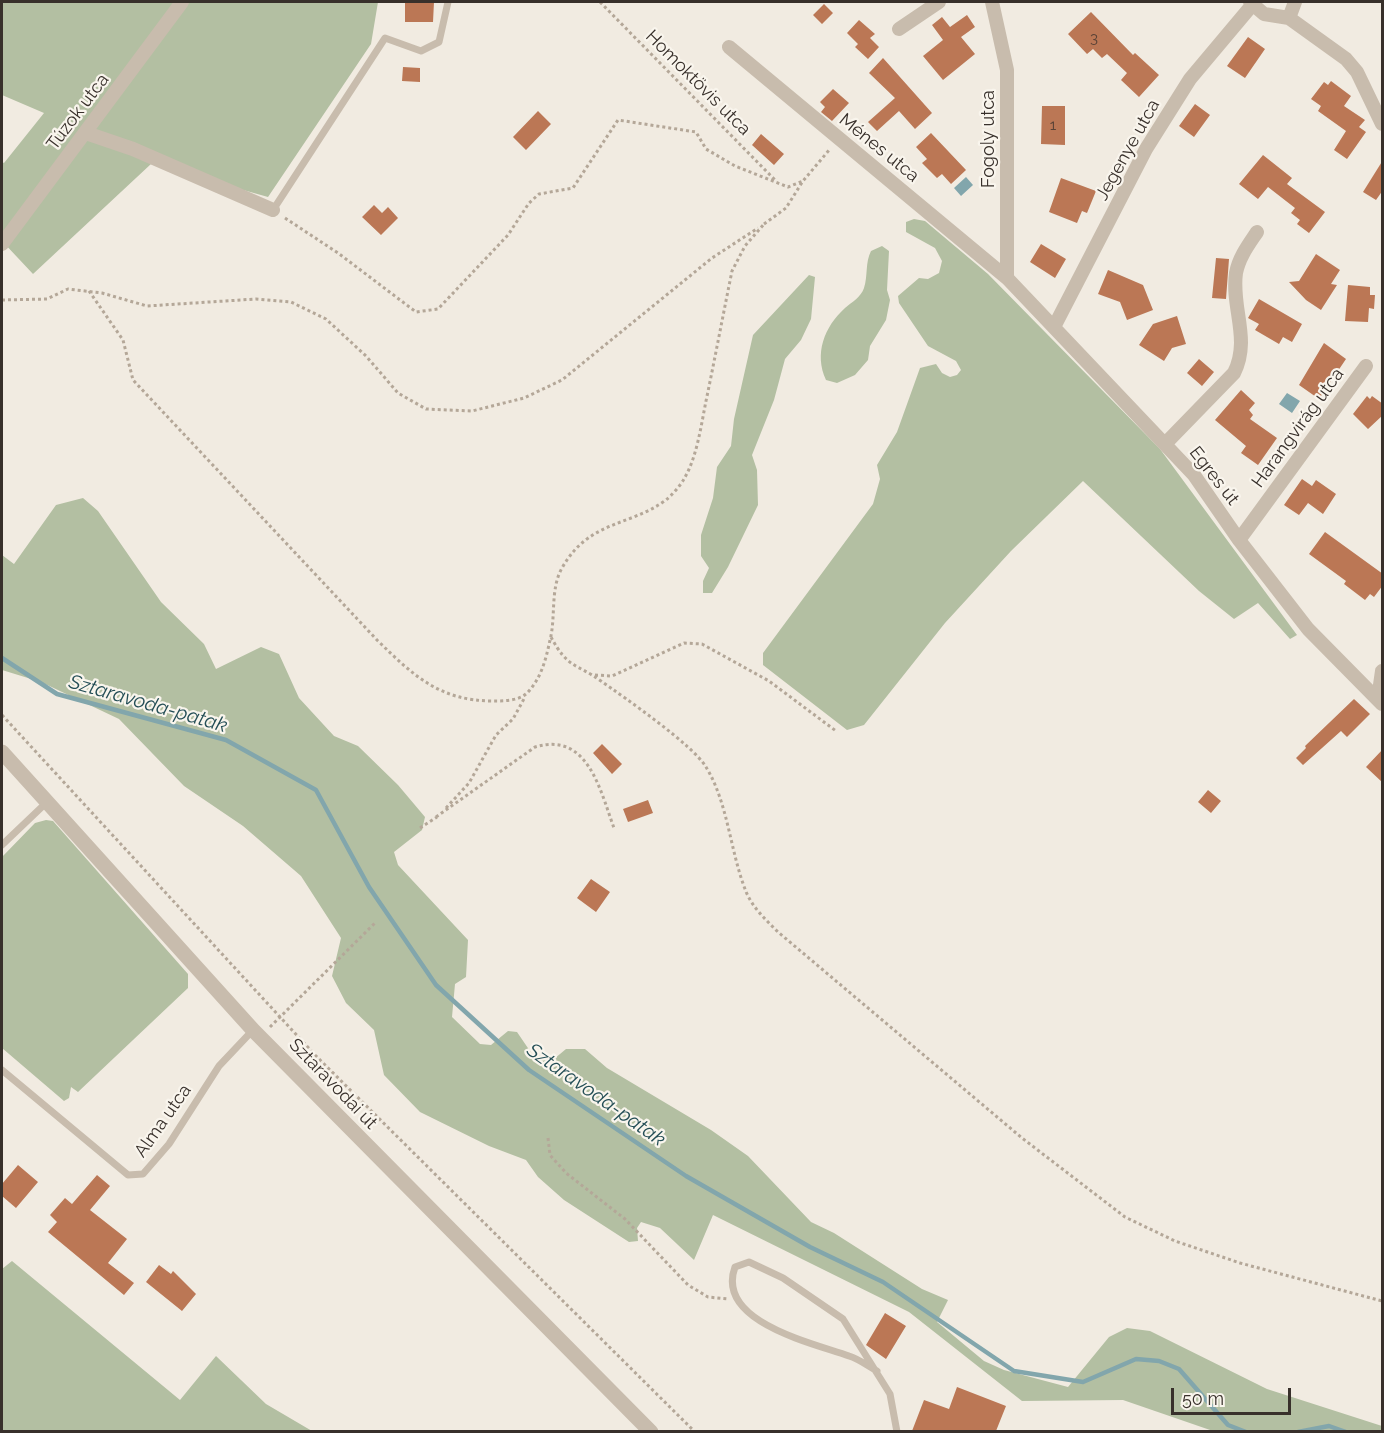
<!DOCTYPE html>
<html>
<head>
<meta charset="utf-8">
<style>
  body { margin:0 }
  #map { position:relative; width:1384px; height:1433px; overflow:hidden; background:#f1ebe1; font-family:Raleway,sans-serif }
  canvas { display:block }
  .frame { position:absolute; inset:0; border:3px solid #38302b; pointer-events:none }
  .scale { position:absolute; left:1171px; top:1388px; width:120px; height:27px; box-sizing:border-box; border:3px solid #38302b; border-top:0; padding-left:8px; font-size:18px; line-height:21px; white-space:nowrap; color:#38302b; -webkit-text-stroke:4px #f9f5ed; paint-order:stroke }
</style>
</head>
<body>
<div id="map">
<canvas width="1384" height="1433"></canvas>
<div class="frame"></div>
<div class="scale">50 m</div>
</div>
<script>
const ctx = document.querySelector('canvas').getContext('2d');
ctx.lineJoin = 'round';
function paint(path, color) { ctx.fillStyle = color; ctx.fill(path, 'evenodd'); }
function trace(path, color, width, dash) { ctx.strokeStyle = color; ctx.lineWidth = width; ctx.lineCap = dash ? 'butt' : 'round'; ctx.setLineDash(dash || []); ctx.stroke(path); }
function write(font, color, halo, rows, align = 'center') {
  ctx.font = font + ' Raleway,sans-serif'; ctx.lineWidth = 4.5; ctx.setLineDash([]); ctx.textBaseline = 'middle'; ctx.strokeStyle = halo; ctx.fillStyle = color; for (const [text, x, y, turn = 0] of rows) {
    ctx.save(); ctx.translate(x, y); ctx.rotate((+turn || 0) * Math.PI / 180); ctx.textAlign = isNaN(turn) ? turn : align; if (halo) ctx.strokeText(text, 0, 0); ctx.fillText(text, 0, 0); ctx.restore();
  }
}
const green = new Path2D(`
  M 2,2 L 378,2 L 371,44 L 268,197 L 151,164 L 33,274 L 2,241 L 2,162 L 4,163 L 44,113 L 2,95 Z
  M 914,219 L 925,221 L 988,274 L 1160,449 L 1297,635 L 1290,639 L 1258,603 L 1234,619 L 1199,591 L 1083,481 L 1011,551 L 945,623 L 864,725 L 847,730 L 763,665 L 763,653 L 873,504 L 880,479 L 877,465 L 897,432 L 920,368 L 936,364 L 942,373 L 950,377 L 957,375 L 961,370 L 956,361 L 928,346 L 899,303 L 898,296 L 919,278 L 928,279 L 939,273 L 942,261 L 935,248 L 906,232 L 906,222 Z
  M 882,246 L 889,251 L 887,290 L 890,300 L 886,320 L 870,346 L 868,360 L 855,375 L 837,383 L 826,380 C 814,354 824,327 845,308 C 852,302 861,297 864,288 C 868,275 865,263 871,251 Z
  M 809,275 L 815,277 L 811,319 L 801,340 L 785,359 L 774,400 L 752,455 L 757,470 L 758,505 L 728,567 L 712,593 L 703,593 L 703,581 L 709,568 L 701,556 L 701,535 L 713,498 L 717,467 L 731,446 L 734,419 L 753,335 Z
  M 83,498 L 98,511 L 161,602 L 204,644 L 216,669 L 261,647 L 279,654 L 299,698 L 334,736 L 358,746 L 398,785 L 425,817 L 422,830 L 394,852 L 398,865 L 468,940 L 466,977 L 455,984 L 452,1017 L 480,1044 L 491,1045 L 508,1031 L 517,1032 L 532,1054 L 554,1059 L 566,1049 L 585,1049 L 607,1068 L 711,1130 L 748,1156 L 811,1222 L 834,1233 L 922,1289 L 948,1300 L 937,1322 L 984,1361 L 1004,1370 L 1068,1387 L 1109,1337 L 1127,1328 L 1150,1331 L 1267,1389 L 1382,1426 L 1382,1431 L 1213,1431 L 1123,1400 L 1022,1401 L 909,1312 L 713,1215 L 694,1260 L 660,1228 L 641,1222 L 637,1228 L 638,1241 L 629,1242 L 564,1200 L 538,1177 L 526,1160 L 489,1146 L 420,1112 L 384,1075 L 374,1030 L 346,1003 L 332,976 L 341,938 L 301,876 L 243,826 L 184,786 L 119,719 L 41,682 L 2,670 L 2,555 L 14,564 L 56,505 Z
  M 46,820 L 53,821 L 188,974 L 188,988 L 78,1092 L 71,1087 L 69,1098 L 64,1101 L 2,1048 L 2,857 L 35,823 Z
  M 12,1261 L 180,1400 L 216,1356 L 266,1404 L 312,1431 L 2,1431 L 2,1269 Z`);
const water = new Path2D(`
  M 966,177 L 973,185 L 961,196 L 954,188 Z
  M 1287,393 L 1300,401 L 1292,413 L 1279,404 Z`);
const stream = new Path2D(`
  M 2,658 L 57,694 L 226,740 L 316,790 L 369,887 L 436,985 L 529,1070 L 686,1176 L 810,1247 L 883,1282 L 1014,1371 L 1083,1382 L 1136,1359 L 1159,1361 L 1179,1369 L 1228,1425 L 1246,1432
  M 1298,1432 L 1329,1426 L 1346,1432`);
const building = new Path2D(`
  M 405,2 L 434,2 L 433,22 L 405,22 Z
  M 824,4 L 833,13 L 822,24 L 813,15 Z
  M 1091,12 L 1133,55 L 1135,53 L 1159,75 L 1139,97 L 1121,80 L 1127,73 L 1107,54 L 1102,58 L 1093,49 L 1087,54 L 1068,34 Z
  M 967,15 L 975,27 L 961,37 L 975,54 L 943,80 L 923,56 L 943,40 L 932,25 L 942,17 L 950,27 Z
  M 859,20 L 875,34 L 870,38 L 879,47 L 868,59 L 855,47 L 858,44 L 847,33 Z
  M 1248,37 L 1265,49 L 1245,78 L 1227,66 Z
  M 883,58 L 932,113 L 915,129 L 899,111 L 877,131 L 868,122 L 895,98 L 869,73 Z
  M 403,67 L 420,68 L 420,82 L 402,81 Z
  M 1331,81 L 1351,96 L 1344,106 L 1365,120 L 1359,127 L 1366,132 L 1347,159 L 1334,150 L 1346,131 L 1318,111 L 1321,106 L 1311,99 L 1324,82 L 1328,85 Z
  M 833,89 L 849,103 L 832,121 L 821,112 L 825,107 L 820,102 Z
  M 1195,104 L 1210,115 L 1194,137 L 1179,126 Z
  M 1042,106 L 1065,106 L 1065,145 L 1041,144 Z
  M 538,111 L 551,124 L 526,150 L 513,137 Z
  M 931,133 L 966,170 L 951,184 L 942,174 L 937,178 L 922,163 L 927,159 L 916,147 Z
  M 761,134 L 784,154 L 774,165 L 752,145 Z
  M 1263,155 L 1292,178 L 1287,184 L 1325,212 L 1309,233 L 1297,224 L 1300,220 L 1291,213 L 1295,208 L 1268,187 L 1258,199 L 1239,184 Z
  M 1383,160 L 1383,190 L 1376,200 L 1363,192 Z
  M 1061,178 L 1096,191 L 1087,213 L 1082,211 L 1077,223 L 1049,212 Z
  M 374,205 L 382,213 L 388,207 L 398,218 L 381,235 L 362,217 Z
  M 1041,244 L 1066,259 L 1055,278 L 1030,262 Z
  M 1316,254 L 1340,270 L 1331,284 L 1337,285 L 1321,310 L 1306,300 L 1289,282 L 1299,281 Z
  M 1216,258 L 1229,259 L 1226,299 L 1212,298 Z
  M 1108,270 L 1143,285 L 1153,310 L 1127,320 L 1120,302 L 1098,294 Z
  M 1348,285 L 1370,287 L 1370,295 L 1375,295 L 1374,309 L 1369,308 L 1368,322 L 1345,321 Z
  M 1259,299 L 1302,324 L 1292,342 L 1283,337 L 1279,344 L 1255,330 L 1259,324 L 1248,318 Z
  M 1177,316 L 1186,344 L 1172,348 L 1164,361 L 1139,345 L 1153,324 Z
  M 1324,343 L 1346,359 L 1319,399 L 1299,385 Z
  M 1199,359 L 1214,372 L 1202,386 L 1187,373 Z
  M 1241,390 L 1255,403 L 1249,410 L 1253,415 L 1250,419 L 1277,438 L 1258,465 L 1241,453 L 1246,446 L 1215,420 Z
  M 1367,396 L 1370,399 L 1372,396 L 1383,404 L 1383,415 L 1368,429 L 1353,414 Z
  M 1302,479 L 1312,486 L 1316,480 L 1336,494 L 1323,514 L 1308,503 L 1299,515 L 1284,505 Z
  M 1325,532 L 1383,574 L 1383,585 L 1374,597 L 1370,594 L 1365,600 L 1344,584 L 1346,581 L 1309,554 Z
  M 1354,699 L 1370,714 L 1347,737 L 1341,731 L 1303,765 L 1296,758 L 1306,748 L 1305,746 Z
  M 602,744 L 622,764 L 612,774 L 593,753 Z
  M 1383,749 L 1383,783 L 1366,767 Z
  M 1208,790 L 1221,801 L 1211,813 L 1198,802 Z
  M 648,800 L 653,813 L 628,822 L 623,809 Z
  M 591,879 L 610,892 L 596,912 L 577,898 Z
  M 18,1165 L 38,1182 L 16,1208 L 2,1196 L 2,1184 Z
  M 97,1175 L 110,1186 L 90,1210 L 127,1239 L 108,1263 L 134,1283 L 124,1295 L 48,1232 L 57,1222 L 50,1215 L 65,1198 L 72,1204 Z
  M 159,1265 L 171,1274 L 173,1271 L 196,1294 L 182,1311 L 146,1282 Z
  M 885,1313 L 906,1326 L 886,1359 L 866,1345 Z
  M 957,1387 L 1006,1406 L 996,1431 L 912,1431 L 924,1400 L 949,1409 Z`);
const path = new Path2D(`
  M 600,2 L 775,180
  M 285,218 L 338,253 L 416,312 L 438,309 L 508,235 L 529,203 L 539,194 L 573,188 L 618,120 L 696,132 L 706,149 L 735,166 L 788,187 L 803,181
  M 764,224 L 786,208 L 803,181 L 830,149
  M 89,291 L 123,340 L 133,380 L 377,640 C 413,675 439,701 493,701 C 504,701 519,701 527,693 C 541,679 546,659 550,640 C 556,617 550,589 562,568 C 589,520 629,527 666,500 C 672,495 680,486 684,479 C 697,457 701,426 706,401 C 715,358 723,315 732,271 L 745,246 L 764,224
  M 2,300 L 47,299 L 68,289 L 102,293 L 147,306 L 256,299 L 291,302 L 326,319 L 366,356 L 398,393 L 426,409 L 472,411 L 524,398 L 562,380 L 712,258 L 758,228
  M 551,637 C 568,669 576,663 601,681 C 625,698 693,745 706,767 C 728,803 730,850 745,889 C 751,906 765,919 778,932 L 1022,1138 L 1125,1217 L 1175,1241 L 1240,1263 L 1382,1301
  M 595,675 L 612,676 L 684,643 L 702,644 L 769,681 L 836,731
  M 2,715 L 315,1055 L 695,1432
  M 446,808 L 469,783 L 496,735 L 513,719 L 525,697
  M 436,817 L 535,747 C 588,731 600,790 614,828
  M 420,828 L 437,817
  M 270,1027 L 376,922
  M 548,1138 L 550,1155 L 566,1173 L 625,1219 L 688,1285 L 708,1297 L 728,1299`);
const service = new Path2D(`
  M 273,210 L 385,38 L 421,51 L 439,42 L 448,2
  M 2,845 L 46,803
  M 2,1070 L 128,1175 L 143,1174 L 169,1144 L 219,1066 L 253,1030
  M 877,1371 C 868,1366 859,1359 849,1356 C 813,1343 715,1322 735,1267 L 749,1262 L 783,1278 L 843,1319 L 890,1394 L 897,1432`);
const minor = new Path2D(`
  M 992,2 L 1007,70 L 1007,278
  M 1250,2 L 1264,14 L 1289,18 L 1346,59 L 1357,72 L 1382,124
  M 1289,18 L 1295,2
  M 899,29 L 939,2
  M 729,47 L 1007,278 L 1194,475 L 1239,540 L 1308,629 L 1382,704
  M 86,133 L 133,149 L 273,210
  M 2,244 L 182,2
  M 1054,327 L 1146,149 L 1190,79 L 1253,4
  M 1165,444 L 1234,373 C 1251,339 1231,308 1236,273 C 1239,257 1249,244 1257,232
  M 1239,540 L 1366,366
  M 1378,699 L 1382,671`);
const tertiary = new Path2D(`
  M 2,752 L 253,1030 L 651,1432`);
const numberNames = [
  ["3",1094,38],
  ["1",1053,125]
];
const streetNames = [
  ["Homoktövis utca",698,83,45],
  ["Túzok utca",78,112,-53],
  ["Fogoly utca",989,139,-90],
  ["Ménes utca",879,148,39],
  ["Jegenye utca",1128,150,-61],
  ["Harangvirág utca",1298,428,-54],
  ["Egres út",1214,476,52],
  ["Sztaravodai út",333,1084,46],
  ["Alma utca",163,1121,-55]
];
const waterNames = [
  ["Sztaravoda-patak",148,704,16],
  ["Sztaravoda-patak",596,1095,35]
];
paint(green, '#b3bfa2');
paint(water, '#82a6ac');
trace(stream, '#82a6ac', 4.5);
paint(building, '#b75');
trace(path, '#b4a798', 3, [3, 3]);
trace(service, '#c8bcad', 7);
trace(minor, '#c8bcad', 14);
trace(tertiary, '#c8bcad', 15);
write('15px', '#594236', null, numberNames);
write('18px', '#38302b', '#f9f5ed', streetNames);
write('italic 20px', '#244e56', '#f9f5ed', waterNames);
</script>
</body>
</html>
